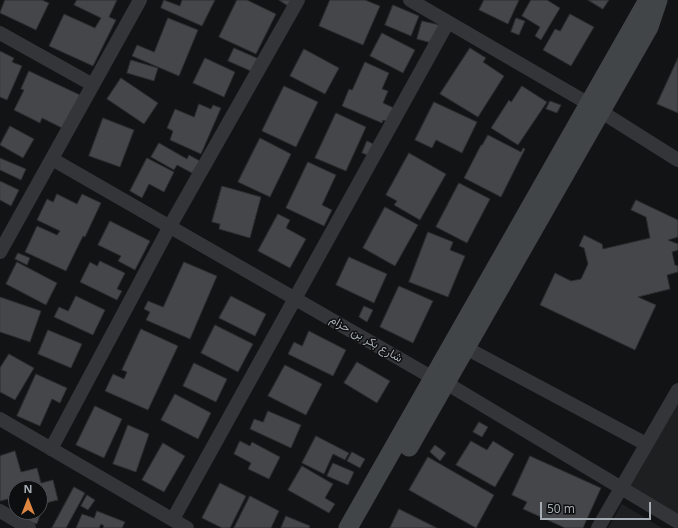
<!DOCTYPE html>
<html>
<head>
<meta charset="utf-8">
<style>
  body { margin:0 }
  #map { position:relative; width:678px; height:528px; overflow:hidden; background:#121314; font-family:"Noto Sans",sans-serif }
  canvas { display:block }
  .north { position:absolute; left:8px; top:480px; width:40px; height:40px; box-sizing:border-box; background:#0d0e0f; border:1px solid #4a4d51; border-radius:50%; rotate:0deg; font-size:11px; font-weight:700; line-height:16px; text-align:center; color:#a5acb3 }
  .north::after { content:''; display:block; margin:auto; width:14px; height:18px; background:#de8640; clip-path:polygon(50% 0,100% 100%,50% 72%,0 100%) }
  .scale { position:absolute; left:540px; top:502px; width:111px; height:18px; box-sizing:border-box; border:2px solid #a5acb3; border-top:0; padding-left:5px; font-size:12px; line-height:14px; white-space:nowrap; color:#a5acb3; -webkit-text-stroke:3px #0d0e0f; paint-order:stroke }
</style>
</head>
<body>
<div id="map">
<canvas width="678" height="528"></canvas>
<div class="north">N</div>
<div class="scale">50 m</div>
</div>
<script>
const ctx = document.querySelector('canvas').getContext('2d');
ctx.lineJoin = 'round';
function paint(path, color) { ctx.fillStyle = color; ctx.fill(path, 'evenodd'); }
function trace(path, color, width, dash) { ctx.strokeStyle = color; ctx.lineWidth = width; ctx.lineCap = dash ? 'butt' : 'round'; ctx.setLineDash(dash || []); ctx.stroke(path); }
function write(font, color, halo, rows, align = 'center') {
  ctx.font = font + ' "Noto Sans",Vazirmatn,sans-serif'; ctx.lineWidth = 3; ctx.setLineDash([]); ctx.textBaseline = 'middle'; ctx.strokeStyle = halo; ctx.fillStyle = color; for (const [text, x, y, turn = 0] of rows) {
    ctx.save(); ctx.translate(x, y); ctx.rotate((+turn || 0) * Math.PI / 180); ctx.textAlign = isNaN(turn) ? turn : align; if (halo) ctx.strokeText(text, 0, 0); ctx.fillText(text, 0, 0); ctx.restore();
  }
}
const built = new Path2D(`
  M 678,390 L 678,522 L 621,488 Z
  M 622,504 L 662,528 L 608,528 Z`);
const building = new Path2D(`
  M 5,0 L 42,0 L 49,3 L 36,30 L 0,13 Z
  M 77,0 L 117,0 L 109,17 L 116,20 L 93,66 L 49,46 L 64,14 L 95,28 L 101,18 L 74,5 Z
  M 164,0 L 180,6 L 182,0 L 215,0 L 202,26 L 161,8 Z
  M 237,0 L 247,0 L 276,14 L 256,54 L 219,37 Z
  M 279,0 L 294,0 L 290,7 Z
  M 330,0 L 365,0 L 380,6 L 363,45 L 319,26 Z
  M 484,0 L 519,0 L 508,24 L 479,10 Z
  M 531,0 L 547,0 L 560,8 L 541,40 L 535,36 L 540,27 L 522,16 Z
  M 588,0 L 609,0 L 603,9 Z
  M 393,5 L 419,16 L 411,36 L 385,25 Z
  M 570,14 L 594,27 L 571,66 L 543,50 L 555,29 L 560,31 Z
  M 168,18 L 198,30 L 179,76 L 132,56 L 137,45 L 154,52 Z
  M 516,18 L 525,21 L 519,35 L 511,32 Z
  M 422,21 L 440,25 L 435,44 L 417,39 Z
  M 382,33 L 415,50 L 403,73 L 370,56 Z
  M 234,48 L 259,59 L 253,72 L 228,61 Z
  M 470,48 L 486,58 L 483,62 L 504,76 L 478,117 L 440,94 Z
  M 304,49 L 339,68 L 325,94 L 290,76 Z
  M 0,51 L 14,58 L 12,62 L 22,66 L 7,100 L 0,97 Z
  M 205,58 L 235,72 L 224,97 L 193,83 Z
  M 678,58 L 678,113 L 657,104 Z
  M 131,60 L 158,68 L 154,81 L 127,73 Z
  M 365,62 L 389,73 L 382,89 L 388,91 L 383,103 L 394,108 L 388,122 L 383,120 L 382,123 L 342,106 L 349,89 L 352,90 Z
  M 29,71 L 80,95 L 64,129 L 42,118 L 40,123 L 14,110 L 24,90 L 21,89 Z
  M 121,78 L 158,103 L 144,124 L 107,99 Z
  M 284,86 L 318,102 L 296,147 L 262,131 Z
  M 522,86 L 547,102 L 518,145 L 491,128 L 509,100 L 511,102 Z
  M 550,101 L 561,105 L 557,113 L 546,109 Z
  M 434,102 L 477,122 L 462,153 L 436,140 L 432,148 L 415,140 Z
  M 199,104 L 211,109 L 213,105 L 221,108 L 201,154 L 170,140 L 173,131 L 167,128 L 175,109 L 194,117 Z
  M 336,113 L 366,127 L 346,171 L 315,158 Z
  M 103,118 L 134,130 L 120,167 L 89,156 Z
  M 10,126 L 34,139 L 23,158 L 0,145 Z
  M 488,135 L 521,152 L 523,148 L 525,149 L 501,197 L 464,178 L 481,145 L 482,145 Z
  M 260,138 L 291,154 L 270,197 L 238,182 Z
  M 367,141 L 378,146 L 373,157 L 362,153 Z
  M 159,143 L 187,159 L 189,155 L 200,161 L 192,173 L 177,165 L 174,170 L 151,157 Z
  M 409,153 L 446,174 L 420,220 L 394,205 L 397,201 L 386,195 Z
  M 0,158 L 26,169 L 21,180 L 0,170 Z
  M 147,158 L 174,172 L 164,192 L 149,184 L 142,198 L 130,191 Z
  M 308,162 L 336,175 L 322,205 L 332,210 L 324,226 L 286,208 Z
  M 0,181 L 19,190 L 11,206 L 0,200 Z
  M 459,183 L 490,199 L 467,243 L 436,227 Z
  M 222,186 L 261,197 L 250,238 L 219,229 L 220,224 L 212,222 Z
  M 57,194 L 77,204 L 82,194 L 101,203 L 85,237 L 83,236 L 66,271 L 25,252 L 37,226 L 57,235 L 60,231 L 37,220 L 47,199 L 53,202 Z
  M 636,200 L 678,220 L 678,237 L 668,240 L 678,244 L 678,250 L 672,252 L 675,265 L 678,266 L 678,272 L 667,275 L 670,289 L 638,297 L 656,305 L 635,350 L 540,305 L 555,273 L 571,281 L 581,279 L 588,264 L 584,248 L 579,246 L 584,235 L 602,244 L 603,249 L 650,238 L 646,217 L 631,210 Z
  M 385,207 L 418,225 L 395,266 L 363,248 Z
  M 278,214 L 290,220 L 286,228 L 306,239 L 290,268 L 258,251 Z
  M 110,221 L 150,241 L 135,270 L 118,261 L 121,256 L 98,245 Z
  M 428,232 L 453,242 L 450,250 L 465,256 L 448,297 L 409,282 Z
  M 18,253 L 30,258 L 27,265 L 15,259 Z
  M 349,257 L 387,274 L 374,303 L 336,285 Z
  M 100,261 L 125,273 L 117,289 L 122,291 L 117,300 L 80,282 L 90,262 L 97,266 Z
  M 17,262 L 57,283 L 46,305 L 6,284 Z
  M 184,262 L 217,276 L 190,339 L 146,320 L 150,312 L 144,309 L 148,301 L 163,307 Z
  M 399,286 L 433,301 L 413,343 L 380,327 Z
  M 76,296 L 105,310 L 93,335 L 54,317 L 59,307 L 68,311 Z
  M 231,296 L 266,314 L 255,336 L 219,318 Z
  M 0,297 L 41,311 L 30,342 L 0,332 Z
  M 364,306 L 373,310 L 367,322 L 359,317 Z
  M 215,325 L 253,344 L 238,372 L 201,353 Z
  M 141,329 L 178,346 L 148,410 L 105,391 L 113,374 L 124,379 L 127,372 L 122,370 Z
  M 48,330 L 82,344 L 71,368 L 38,354 Z
  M 309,331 L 346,350 L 333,376 L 288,354 L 294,342 L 302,346 Z
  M 9,354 L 34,368 L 15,400 L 0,392 L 0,368 Z
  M 357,362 L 390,381 L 377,403 L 344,383 Z
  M 194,363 L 227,379 L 216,402 L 183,386 Z
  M 285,365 L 322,384 L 306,415 L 268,396 Z
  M 36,374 L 67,388 L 60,403 L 52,399 L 40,426 L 17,416 Z
  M 175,394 L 211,413 L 198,439 L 161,420 Z
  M 95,406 L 122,419 L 104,458 L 76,445 Z
  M 268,411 L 301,425 L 291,448 L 250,429 L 254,419 L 263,422 Z
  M 479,422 L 488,427 L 482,437 L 473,432 Z
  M 128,425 L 149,434 L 136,472 L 113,464 Z
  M 316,436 L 349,453 L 345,460 L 333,454 L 324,474 L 302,463 Z
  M 240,441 L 250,446 L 252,442 L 280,457 L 269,479 L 248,469 L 251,463 L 234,454 Z
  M 471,441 L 487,450 L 493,441 L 514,454 L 495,487 L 456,465 Z
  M 163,443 L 185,456 L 164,492 L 142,480 Z
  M 435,445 L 446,453 L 440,461 L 430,452 Z
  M 15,451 L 21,472 L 37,468 L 41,483 L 53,480 L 58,500 L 42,504 L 40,488 L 16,488 L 16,497 L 0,501 L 0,456 Z
  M 352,452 L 365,459 L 360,468 L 347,461 Z
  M 530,456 L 601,488 L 583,528 L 565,528 L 523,509 L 527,502 L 512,495 Z
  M 428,457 L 494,495 L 476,528 L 409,490 Z
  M 333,463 L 354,472 L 348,485 L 327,476 Z
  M 302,466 L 333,484 L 325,498 L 335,504 L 329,513 L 288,490 Z
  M 220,483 L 246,496 L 230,528 L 222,528 L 202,518 Z
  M 74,487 L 85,493 L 66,528 L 52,528 Z
  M 87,495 L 95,500 L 88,510 L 81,506 Z
  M 250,496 L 279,511 L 271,528 L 234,528 Z
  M 40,508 L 42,509 L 37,524 L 15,518 L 16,512 L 40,512 Z
  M 399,509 L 437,528 L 390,528 Z
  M 97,511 L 125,522 L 122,528 L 103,528 L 104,526 L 101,524 L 99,528 L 76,528 L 82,514 L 94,518 Z
  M 286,516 L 310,526 L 309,528 L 281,528 Z`);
const street = new Path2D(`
  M 410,0 L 589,104 L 678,160
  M 0,33 L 93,85
  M 52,159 L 433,378 L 446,383 L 678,522
  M 0,252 L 140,0
  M 466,348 L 646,444
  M 0,419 L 187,528
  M 51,449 L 170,226 L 298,0
  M 0,511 L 29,528
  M 173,519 L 448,22
  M 598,528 L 678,390`);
const secondary = new Path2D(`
  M 409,447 L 649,27 L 658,0
  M 348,528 L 648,0`);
const streetNames = [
  ["شارع بكر بن حزام",366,339,30]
];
paint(built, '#1e1f20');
paint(building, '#444649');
trace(building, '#2c2d2f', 1);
trace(street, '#343538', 14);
trace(secondary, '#424548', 19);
write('12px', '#a5acb3', '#0d0e0f', streetNames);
</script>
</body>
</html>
